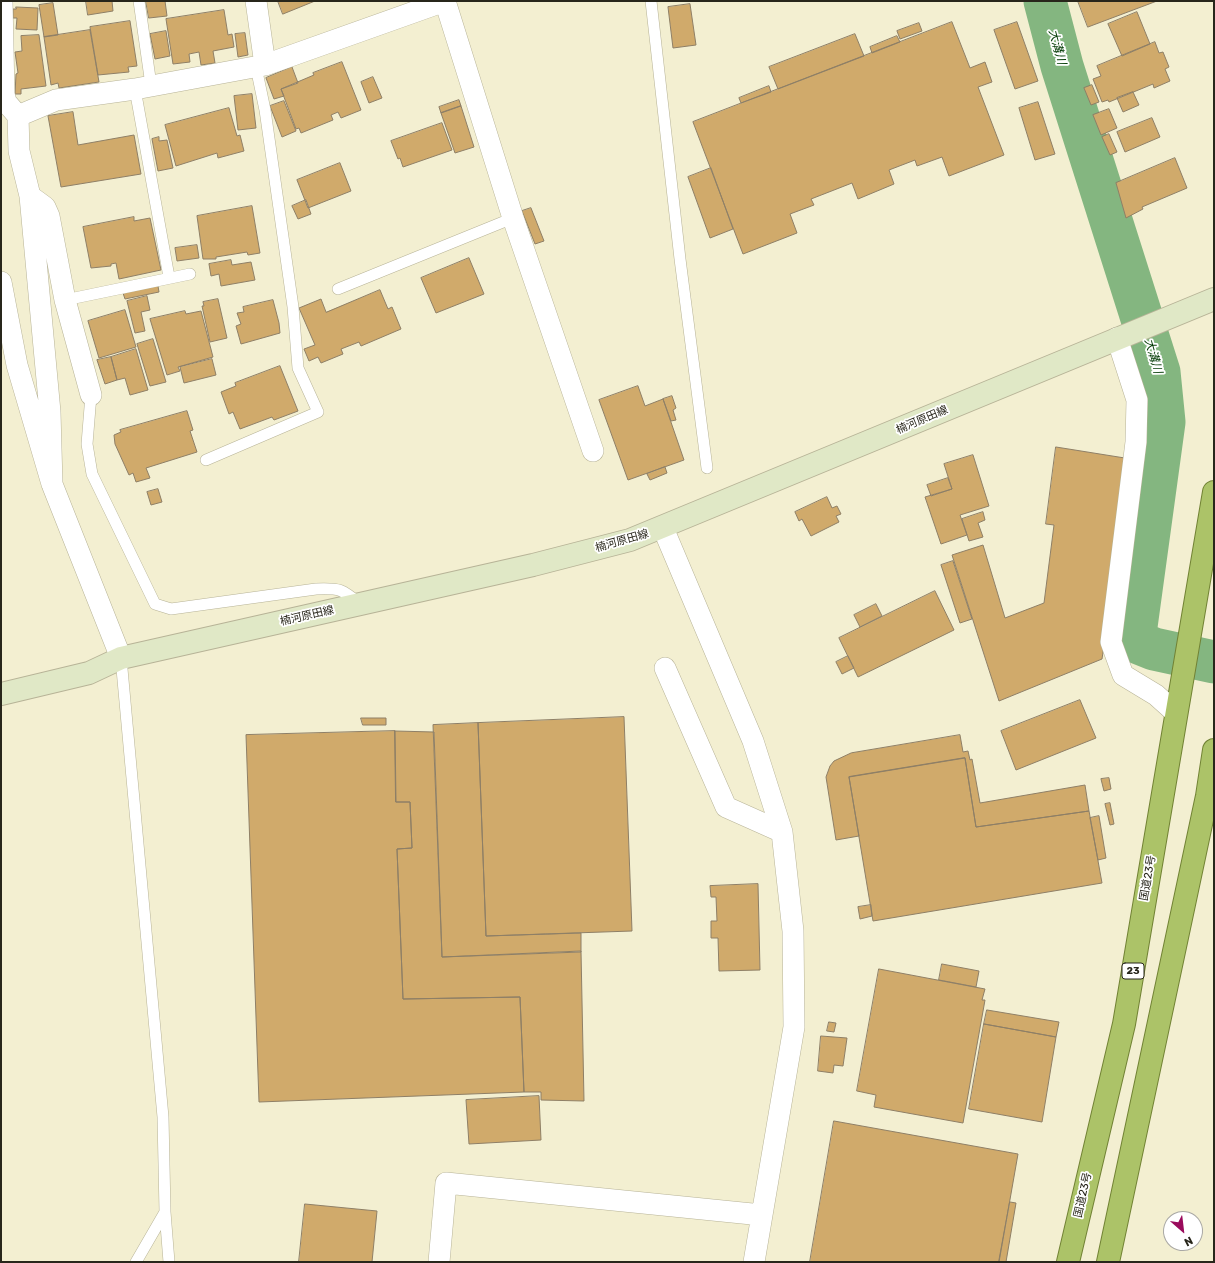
<!DOCTYPE html>
<html>
<head>
<meta charset="utf-8">
<style>
  body { margin:0 }
  #map { position:relative; width:1215px; height:1263px; overflow:hidden; background:#f3efd1; font-family:Rubik,sans-serif }
  canvas { display:block }
  .frame { position:absolute; inset:0; border:2px solid #28261b; pointer-events:none }
  .north { position:absolute; left:1163px; top:1211px; width:40px; height:40px; box-sizing:border-box; background:#fff; border:1px solid #a9a8a4; border-radius:50%; rotate:152deg; font-size:11px; font-weight:700; line-height:16px; text-align:center; color:#28261b }
  .north::after { content:''; display:block; margin:auto; width:14px; height:18px; background:#9a0b5c; clip-path:polygon(50% 0,100% 100%,50% 72%,0 100%) }
</style>
</head>
<body>
<div id="map">
<canvas width="1215" height="1263"></canvas>
<div class="frame"></div>
<div class="north">N</div>
</div>
<script>
const ctx = document.querySelector('canvas').getContext('2d');
ctx.lineJoin = 'round';
function trace(path, color, width, dash) { ctx.strokeStyle = color; ctx.lineWidth = width; ctx.lineCap = dash ? 'butt' : 'round'; ctx.setLineDash(dash || []); ctx.stroke(path); }
function paint(path, color) { ctx.fillStyle = color; ctx.fill(path, 'evenodd'); }
function write(font, color, halo, rows, align = 'center') {
  ctx.font = font + ' Rubik,"Noto Sans JP",sans-serif'; ctx.lineWidth = 3.5; ctx.setLineDash([]); ctx.textBaseline = 'middle'; ctx.strokeStyle = halo; ctx.fillStyle = color; for (const [text, x, y, turn = 0] of rows) {
    ctx.save(); ctx.translate(x, y); ctx.rotate((+turn || 0) * Math.PI / 180); ctx.textAlign = isNaN(turn) ? turn : align; if (halo) ctx.strokeText(text, 0, 0); ctx.fillText(text, 0, 0); ctx.restore();
  }
}
const river = new Path2D(`
  M 1045,1 L 1062,66 L 1159,372 L 1164,422 L 1134,641 L 1154,649 L 1214,662`);
const building = new Path2D(`
  M 86,1 L 112,1 L 113,11 L 88,15 Z
  M 146,1 L 165,1 L 167,16 L 149,18 Z
  M 278,1 L 315,1 L 283,14 Z
  M 1078,1 L 1157,1 L 1088,27 Z
  M 53,3 L 58,35 L 44,37 L 39,5 Z
  M 690,4 L 696,45 L 673,48 L 668,7 Z
  M 16,7 L 38,8 L 37,30 L 16,29 L 17,18 L 13,18 L 13,9 L 16,9 Z
  M 224,10 L 228,35 L 232,34 L 234,47 L 213,51 L 215,63 L 201,65 L 199,52 L 189,54 L 190,62 L 173,64 L 166,19 Z
  M 1137,12 L 1150,44 L 1122,56 L 1108,24 Z
  M 130,21 L 137,66 L 128,67 L 129,72 L 98,75 L 90,27 Z
  M 952,22 L 970,68 L 985,62 L 992,82 L 978,87 L 1004,155 L 949,176 L 942,157 L 917,166 L 915,160 L 889,170 L 894,184 L 858,199 L 852,183 L 811,199 L 814,205 L 790,214 L 797,233 L 743,254 L 693,122 Z
  M 1017,22 L 1038,81 L 1015,89 L 994,30 Z
  M 919,23 L 922,31 L 900,39 L 897,31 Z
  M 90,30 L 99,82 L 59,88 L 58,83 L 51,85 L 44,37 Z
  M 166,31 L 170,56 L 155,59 L 150,34 Z
  M 245,33 L 248,55 L 238,57 L 235,34 Z
  M 855,34 L 864,56 L 778,89 L 769,67 Z
  M 39,35 L 46,86 L 21,89 L 21,94 L 15,94 L 16,74 L 18,73 L 15,52 L 22,51 L 21,36 Z
  M 897,36 L 900,42 L 872,53 L 870,47 Z
  M 1155,42 L 1159,53 L 1163,52 L 1169,67 L 1165,69 L 1170,81 L 1154,88 L 1153,84 L 1109,102 L 1108,100 L 1102,102 L 1093,79 L 1101,76 L 1097,66 Z
  M 342,62 L 361,110 L 341,118 L 338,112 L 331,115 L 333,120 L 301,133 L 299,128 L 296,129 L 281,89 L 314,75 L 313,73 Z
  M 292,67 L 298,83 L 281,89 L 284,96 L 274,99 L 266,78 Z
  M 373,77 L 382,98 L 369,103 L 361,82 Z
  M 1092,85 L 1099,102 L 1091,105 L 1084,88 Z
  M 769,86 L 771,92 L 741,103 L 739,98 Z
  M 1133,92 L 1139,105 L 1123,112 L 1117,98 Z
  M 252,94 L 256,128 L 238,130 L 234,96 Z
  M 459,100 L 461,106 L 441,113 L 439,107 Z
  M 284,101 L 296,131 L 282,137 L 270,106 Z
  M 1038,102 L 1055,154 L 1035,160 L 1019,108 Z
  M 461,106 L 474,147 L 455,153 L 441,113 Z
  M 229,108 L 237,136 L 240,135 L 244,151 L 218,158 L 217,153 L 176,166 L 165,125 Z
  M 1109,109 L 1117,128 L 1101,135 L 1093,115 Z
  M 73,112 L 78,145 L 134,135 L 141,174 L 61,187 L 48,116 Z
  M 1152,118 L 1160,137 L 1125,152 L 1117,132 Z
  M 442,123 L 452,150 L 403,167 L 400,158 L 398,159 L 391,141 Z
  M 1109,134 L 1117,152 L 1110,155 L 1102,137 Z
  M 159,137 L 159,141 L 167,140 L 173,168 L 158,171 L 152,139 Z
  M 1175,158 L 1187,188 L 1142,207 L 1143,209 L 1126,218 L 1116,183 Z
  M 340,163 L 351,191 L 308,208 L 297,180 Z
  M 711,168 L 733,229 L 710,238 L 688,177 Z
  M 306,200 L 311,214 L 298,219 L 292,206 Z
  M 252,206 L 260,253 L 248,255 L 247,252 L 216,257 L 216,259 L 203,259 L 197,216 Z
  M 531,208 L 544,241 L 535,244 L 522,211 Z
  M 134,217 L 134,221 L 150,218 L 161,270 L 119,279 L 116,263 L 111,264 L 111,266 L 91,268 L 83,227 Z
  M 197,245 L 199,258 L 177,261 L 175,248 Z
  M 469,258 L 484,294 L 436,313 L 421,278 Z
  M 231,260 L 232,265 L 251,262 L 255,280 L 221,286 L 219,274 L 211,276 L 209,264 Z
  M 158,286 L 159,292 L 125,299 L 123,293 Z
  M 380,290 L 388,309 L 392,307 L 401,329 L 361,346 L 359,342 L 341,349 L 343,354 L 321,363 L 318,357 L 309,361 L 304,349 L 315,345 L 299,308 L 321,299 L 326,312 Z
  M 147,296 L 150,310 L 141,312 L 145,331 L 135,333 L 127,301 Z
  M 218,299 L 227,338 L 210,342 L 202,306 L 204,306 L 203,302 Z
  M 273,300 L 279,323 L 280,333 L 241,344 L 236,326 L 241,324 L 237,313 L 244,312 L 243,307 Z
  M 125,310 L 136,347 L 99,358 L 88,321 Z
  M 185,311 L 186,314 L 201,311 L 213,357 L 178,367 L 180,371 L 167,375 L 150,319 Z
  M 153,339 L 166,382 L 150,386 L 137,344 Z
  M 136,349 L 148,390 L 130,395 L 125,378 L 117,380 L 111,357 Z
  M 111,357 L 117,380 L 105,384 L 97,360 Z
  M 212,359 L 216,375 L 184,383 L 180,367 Z
  M 280,366 L 298,411 L 274,420 L 272,417 L 240,429 L 233,412 L 229,414 L 221,392 L 236,386 L 235,383 Z
  M 638,386 L 645,406 L 663,399 L 684,460 L 628,480 L 599,400 Z
  M 672,396 L 676,408 L 673,410 L 676,420 L 671,421 L 663,399 Z
  M 187,411 L 193,430 L 190,431 L 197,452 L 146,468 L 150,478 L 136,482 L 133,473 L 129,475 L 115,444 L 114,435 L 121,432 L 120,430 Z
  M 1056,447 L 1131,459 L 1102,659 L 999,701 L 952,555 L 983,545 L 1005,618 L 1044,603 L 1054,525 L 1046,524 Z
  M 973,455 L 989,506 L 960,515 L 967,535 L 941,544 L 925,497 L 952,489 L 944,464 Z
  M 665,467 L 667,473 L 650,480 L 647,474 Z
  M 948,478 L 952,489 L 931,496 L 927,485 Z
  M 158,489 L 162,502 L 151,505 L 147,492 Z
  M 827,497 L 832,508 L 837,506 L 841,514 L 836,516 L 839,522 L 811,536 L 802,519 L 799,521 L 795,512 Z
  M 983,512 L 985,520 L 978,523 L 983,537 L 969,541 L 962,519 Z
  M 953,561 L 972,619 L 960,623 L 941,565 Z
  M 935,591 L 954,630 L 858,677 L 839,638 Z
  M 876,604 L 882,616 L 860,627 L 854,615 Z
  M 848,656 L 854,668 L 842,674 L 836,662 Z
  M 1080,700 L 1096,738 L 1016,770 L 1001,731 Z
  M 624,717 L 632,931 L 486,936 L 478,723 Z
  M 361,718 L 386,718 L 386,725 L 363,725 Z
  M 478,723 L 486,936 L 581,933 L 581,952 L 442,957 L 433,725 Z
  M 395,731 L 434,732 L 442,957 L 581,951 L 584,1101 L 541,1100 L 541,1092 L 524,1092 L 520,997 L 403,999 L 397,849 L 412,848 L 410,802 L 396,802 Z
  M 395,731 L 396,802 L 410,802 L 412,848 L 397,849 L 403,999 L 520,997 L 524,1092 L 259,1102 L 246,735 Z
  M 960,735 L 963,752 L 968,751 L 970,760 L 972,759 L 980,803 L 1085,785 L 1089,811 L 976,827 L 965,758 L 849,777 L 859,836 L 836,840 L 826,777 L 830,766 L 834,761 L 851,753 Z
  M 965,758 L 976,827 L 1089,811 L 1102,883 L 873,921 L 849,777 Z
  M 1109,778 L 1111,789 L 1104,791 L 1101,779 Z
  M 1110,803 L 1114,824 L 1110,825 L 1105,804 Z
  M 1099,816 L 1106,858 L 1098,860 L 1090,818 Z
  M 758,884 L 760,970 L 719,971 L 718,938 L 711,938 L 711,921 L 717,921 L 716,897 L 711,897 L 710,886 Z
  M 871,905 L 872,916 L 860,919 L 858,907 Z
  M 942,964 L 979,971 L 976,987 L 939,980 Z
  M 879,969 L 985,989 L 982,1000 L 985,1000 L 963,1123 L 874,1107 L 876,1095 L 857,1091 Z
  M 987,1010 L 1059,1022 L 1056,1037 L 984,1024 Z
  M 829,1022 L 836,1023 L 834,1032 L 827,1031 Z
  M 984,1024 L 1056,1037 L 1042,1122 L 969,1109 Z
  M 821,1036 L 847,1038 L 843,1066 L 834,1065 L 833,1073 L 818,1071 Z
  M 539,1096 L 541,1140 L 469,1144 L 466,1100 Z
  M 834,1121 L 1018,1154 L 999,1262 L 810,1262 Z
  M 1010,1202 L 1016,1203 L 1006,1262 L 999,1262 Z
  M 305,1204 L 377,1211 L 372,1262 L 299,1262 Z`);
const service = new Path2D(`
  M 139,1 L 151,85
  M 651,1 L 680,259 L 707,468
  M 135,89 L 169,277
  M 338,289 L 513,218
  M 65,300 L 190,274
  M 91,395 L 87,444 L 92,474 L 155,604 L 171,609 L 316,589 C 340,588 342,589 360,604
  M 206,460 L 318,412 L 298,368 L 293,307 L 265,110 L 256,67
  M 121,658 L 163,1117 L 165,1212 L 169,1262
  M 136,1262 L 165,1212`);
const minor = new Path2D(`
  M 2,1 L 4,94 L 6,102 L 18,116 L 19,151 L 30,196 L 50,412 L 52,484
  M 256,1 L 265,65
  M 445,1 L 513,218 L 593,451
  M 18,116 L 56,100 L 135,89 L 265,65 L 445,1
  M 30,196 L 45,207 L 49,216 L 65,300 L 91,395
  M 1,282 L 17,365 L 52,484 L 121,658
  M 1117,338 L 1137,400 L 1136,442 L 1111,642 L 1123,675 L 1156,695 L 1176,713
  M 663,528 L 753,741 L 782,832 L 793,931 L 794,1027 L 754,1262
  M 665,668 L 726,807 L 782,832
  M 439,1262 L 446,1183 L 762,1215`);
const secondary = new Path2D(`
  M 1,694 L 89,673 L 121,658 L 533,565 L 630,540 L 1214,299`);
const trunk = new Path2D(`
  M 1068,1262 L 1124,1024 L 1214,492
  M 1108,1262 L 1207,796 L 1214,750`);
const shields = [
  [1133,971,22]
];
const shieldNames = [
  ["23",1133,971]
];
const streetNames = [
  ["楠河原田線",922,420,-23],
  ["楠河原田線",622,541,-16],
  ["楠河原田線",307,616,-13],
  ["国道23号",1148,878,-80],
  ["国道23号",1083,1195,-77]
];
const waterNames = [
  ["大溝川",1057,47,75],
  ["大溝川",1153,356,74]
];
trace(river, '#84b680', 43);
paint(building, '#d0aa6b');
trace(building, '#8e7f66', 1);
trace(service, '#b7b397', 12);
trace(minor, '#b7b397', 22);
trace(secondary, '#b7b397', 24);
trace(trunk, '#718234', 24);
trace(service, '#fff', 11);
trace(minor, '#fff', 21);
trace(secondary, '#e0e8c6', 22);
trace(trunk, '#acc368', 22);
for (const [x, y, w] of shields) { const box = new Path2D(); box.roundRect(x - w / 2, y - 8, w, 16, 3); ctx.fillStyle = '#fff'; ctx.fill(box); trace(box, '#28261b', 1); }
write('bold 10px', '#28261b', null, shieldNames);
write('11px', '#28261b', '#fff', streetNames);
write('italic 12px', '#033b05', '#fff', waterNames);
</script>
</body>
</html>
